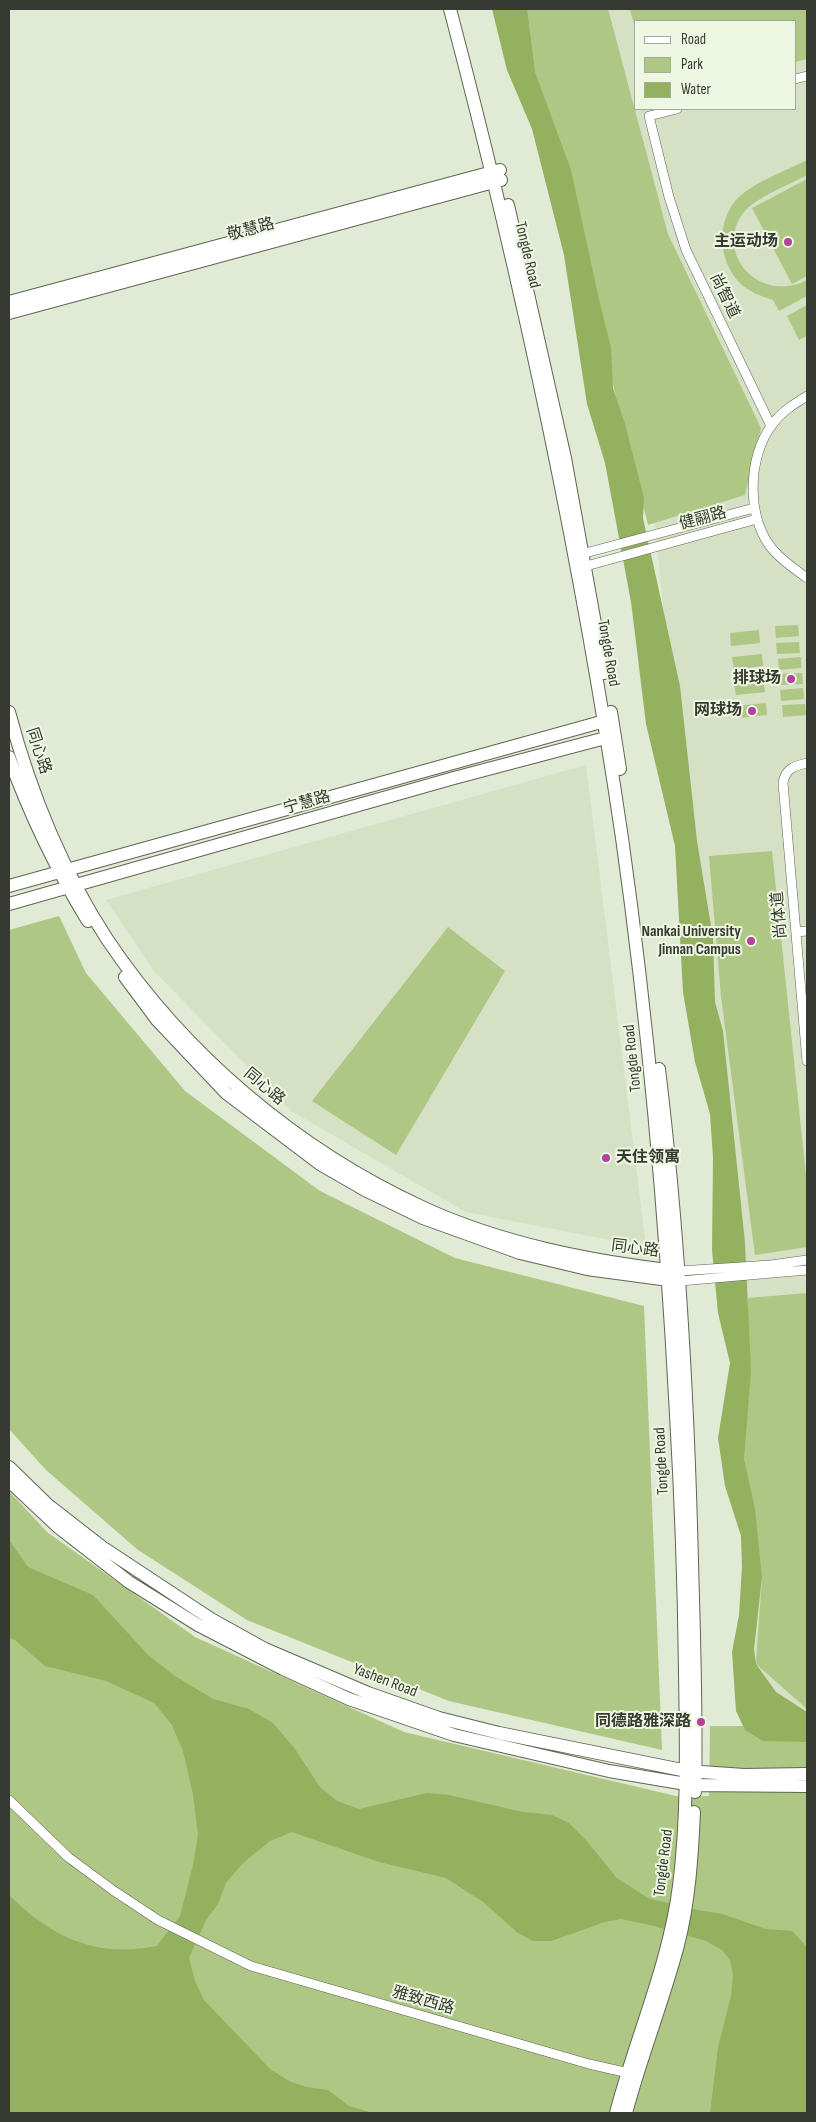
<!DOCTYPE html>
<html>
<head>
<meta charset="utf-8">
<style>
  body { margin:0 }
  #map { position:relative; width:816px; height:2122px; overflow:hidden; background:#e1ead5; font-family:"Sofia Sans Condensed",sans-serif }
  canvas { display:block }
  .frame { position:absolute; inset:0; border:10px solid #373a32; pointer-events:none }
  .legend { position:absolute; left:634px; top:20px; width:162px; height:90px; box-sizing:border-box; background:#eef7e2; border:1px solid #a5ab9c; margin:0; padding:6px 9px; list-style:none; font-size:15px; color:#373a32 }
  .legend li { display:flex; align-items:center; gap:10px; height:25px }
  .legend b { width:25px; border:1px solid #a5ab9c }
</style>
</head>
<body>
<div id="map">
<canvas width="816" height="2122"></canvas>
<div class="frame"></div>
<ul class="legend">
<li><b style="height:6px;background:#fff"></b>Road</li>
<li><b style="height:14px;background:#aec784"></b>Park</li>
<li><b style="height:14px;background:#94b15f"></b>Water</li>
</ul>
</div>
<script>
const ctx = document.querySelector('canvas').getContext('2d');
ctx.lineJoin = 'round';
function paint(path, color) { ctx.fillStyle = color; ctx.fill(path, 'evenodd'); }
function trace(path, color, width, dash) { ctx.strokeStyle = color; ctx.lineWidth = width; ctx.lineCap = dash ? 'butt' : 'round'; ctx.setLineDash(dash || []); ctx.stroke(path); }
function write(font, color, halo, rows, align = 'center') {
  ctx.font = font + ' "Sofia Sans Condensed","Noto Sans SC",sans-serif'; ctx.lineWidth = 4; ctx.setLineDash([]); ctx.textBaseline = 'middle'; ctx.strokeStyle = halo; ctx.fillStyle = color; for (const [text, x, y, turn = 0] of rows) {
    ctx.save(); ctx.translate(x, y); ctx.rotate((+turn || 0) * Math.PI / 180); ctx.textAlign = isNaN(turn) ? turn : align; if (halo) ctx.strokeText(text, 0, 0); ctx.fillText(text, 0, 0); ctx.restore();
  }
}
const built = new Path2D(`
  M 531,9 L 807,9 L 807,1721 L 753,1717 L 734,1360 L 655,522 ZM 635,21 L 795,21 L 795,109 L 635,109 Z
  M 586,765 L 646,1247 L 466,1212 L 291,1111 L 154,971 L 106,900 Z`);
const green = new Path2D(`
  M 519,9 L 608,9 L 668,234 L 761,428 L 745,495 L 648,525 Z
  M 630,9 L 807,9 L 807,59 L 795,62 L 795,21 L 635,21 L 635,28 Z
  M 807,160 L 807,175 C 789,185 757,197 744,212 C 712,252 760,305 807,280 L 807,296 L 779,311 L 773,300 C 761,296 749,292 740,283 C 717,260 716,218 740,196 C 758,180 786,171 807,160 Z
  M 807,179 L 807,276 L 792,284 L 752,208 Z
  M 807,305 L 807,336 L 799,340 L 787,316 Z
  M 798,625 L 799,636 L 776,638 L 775,626 Z
  M 759,630 L 760,643 L 731,646 L 730,633 Z
  M 799,642 L 800,653 L 777,654 L 776,643 Z
  M 762,654 L 763,666 L 734,670 L 732,657 Z
  M 801,657 L 801,668 L 779,670 L 778,659 Z
  M 802,673 L 803,684 L 780,685 L 779,674 Z
  M 763,679 L 765,692 L 736,695 L 734,683 Z
  M 803,688 L 804,699 L 781,701 L 780,690 Z
  M 766,703 L 767,715 L 738,718 L 736,706 Z
  M 805,704 L 806,715 L 783,717 L 782,705 Z
  M 772,851 L 807,1185 L 807,1247 L 755,1255 L 721,997 L 709,856 Z
  M 59,916 L 86,973 L 185,1091 L 320,1191 L 455,1258 L 644,1306 L 662,1750 L 449,1701 L 247,1620 L 138,1550 L 46,1470 L 9,1429 L 9,930 Z
  M 448,927 L 505,971 L 396,1155 L 312,1101 Z
  M 807,1293 L 807,1709 L 756,1664 L 762,1577 L 744,1459 L 748,1298 Z
  M 9,1491 L 47,1532 L 195,1637 L 404,1732 L 676,1796 L 709,1796 L 710,1726 L 807,1726 L 807,2113 L 9,2113 Z`);
const water = new Path2D(`
  M 492,9 L 527,9 L 535,72 L 571,170 L 598,295 L 611,348 L 613,388 L 625,424 L 644,498 L 643,518 L 680,686 L 697,841 L 713,938 L 715,1002 L 723,1031 L 745,1243 L 751,1371 L 744,1459 L 755,1509 L 762,1577 L 754,1649 L 756,1664 L 776,1692 L 807,1712 L 807,1742 L 763,1741 L 745,1730 L 736,1711 L 732,1652 L 739,1615 L 742,1567 L 741,1536 L 725,1486 L 718,1438 L 730,1363 L 718,1313 L 712,1250 L 713,1157 L 710,1114 L 695,1062 L 683,992 L 675,846 L 646,724 L 631,602 L 605,463 L 587,404 L 564,255 L 532,129 L 507,70 Z
  M 9,1540 L 28,1567 L 93,1595 L 149,1656 L 175,1676 L 213,1699 L 249,1709 L 273,1723 L 295,1749 L 320,1787 L 337,1801 L 359,1809 L 427,1793 L 449,1795 L 523,1812 L 552,1815 L 569,1823 L 585,1839 L 617,1878 L 648,1898 L 691,1909 L 722,1914 L 766,1929 L 792,1931 L 807,1947 L 807,2113 L 710,2113 L 718,2047 L 731,1996 L 733,1975 L 730,1960 L 722,1950 L 706,1941 L 650,1925 L 621,1919 L 605,1922 L 551,1941 L 533,1941 L 518,1933 L 483,1902 L 446,1878 L 379,1862 L 292,1832 L 270,1841 L 242,1864 L 226,1883 L 218,1904 L 206,1920 L 189,1958 L 195,1981 L 204,2000 L 270,2069 L 291,2082 L 307,2087 L 328,2090 L 349,2106 L 373,2113 L 9,2113 L 9,1895 C 53,1938 95,1958 157,1946 L 180,1916 L 193,1865 L 198,1835 L 193,1794 L 183,1751 L 172,1725 L 154,1703 L 106,1681 L 45,1666 L 15,1640 L 9,1638 Z`);
const street = new Path2D(`
  M 795,79 L 807,76
  M 677,109 L 649,116 L 669,197 L 686,250 L 771,426
  M 807,396 C 794,404 781,412 772,425 C 747,457 746,521 774,551 C 784,562 796,570 807,578
  M 578,555 L 754,508
  M 579,568 L 757,519
  M 807,763 C 794,766 785,769 783,783 L 807,1061
  M 796,932 L 807,931
  M 771,1269 L 771,1265 L 807,1260
  M 679,1271 L 771,1265
  M 680,1281 L 807,1270
  M 9,1800 L 68,1857 L 114,1891 L 158,1920 L 251,1966 L 589,2064 L 633,2074`);
const secondary = new Path2D(`
  M 450,9 C 522,282 581,559 622,838 C 649,1029 666,1222 676,1415 C 681,1500 684,1586 685,1672 C 686,1744 688,1815 679,1886 C 669,1964 636,2037 616,2113
  M 508,205 L 565,458 L 604,673
  M 9,302 L 500,170
  M 9,313 L 501,180
  M 9,712 C 30,791 62,870 107,939 C 184,1054 297,1150 424,1208 C 503,1244 590,1261 677,1271
  M 611,712 L 620,769
  M 9,757 C 30,815 56,869 88,921
  M 9,886 L 612,719
  M 9,904 L 454,778 L 613,736
  M 125,977 L 157,1020 L 226,1093 L 320,1164 L 365,1190 L 423,1218 L 520,1253 L 587,1269 L 676,1281
  M 659,1069 C 679,1233 688,1397 692,1562 C 694,1639 697,1716 695,1792
  M 9,1467 L 48,1505 L 102,1547 L 211,1619 L 265,1649 L 368,1693 L 439,1718 L 499,1733 L 687,1771 L 744,1775 L 807,1774
  M 9,1481 L 58,1527 L 129,1582 L 198,1625 L 283,1669 L 349,1699 L 454,1735 L 609,1771 L 692,1785 L 807,1786
  M 626,2113 C 641,2056 663,2002 678,1945 C 689,1902 692,1857 694,1812`);
const markers = [
  [788,242,5,"#b3429d"],
  [791,679,5,"#b3429d"],
  [752,711,5,"#b3429d"],
  [751,941,5,"#b3429d"],
  [606,1158,5,"#b3429d"],
  [701,1722,5,"#b3429d"]
];
const streetNames = [
  ["敬慧路",251,230,-15],
  ["Tongde Road",527,255,77],
  ["尚智道",724,296,64],
  ["健翮路",703,519,-15],
  ["Tongde Road",608,653,80],
  ["同心路",38,751,72],
  ["宁慧路",307,803,-16],
  ["尚体道",780,915,-95],
  ["Tongde Road",633,1058,-96],
  ["同心路",264,1087,40],
  ["同心路",635,1249,7],
  ["Tongde Road",662,1461,-93],
  ["Yashen Road",385,1681,21],
  ["Tongde Road",664,1863,-83],
  ["雅致西路",423,2001,16]
];
const poiNames = [
  ["主运动场",778,242],
  ["排球场",781,679],
  ["网球场",742,711],
  ["Nankai University",741,932],
  ["Jinnan Campus",741,950],
  ["天住领寓",616,1158,"left"],
  ["同德路雅深路",691,1722]
];
paint(built, '#d5e0c4');
paint(green, '#aec784');
paint(water, '#94b15f');
trace(street, '#5f6654', 10);
trace(secondary, '#5f6654', 14);
trace(street, '#fff', 9);
trace(secondary, '#fff', 12);
for (const [x, y, r, color] of markers) { const dot = new Path2D(); dot.arc(x, y, r, 0, 2 * Math.PI); ctx.fillStyle = color; ctx.fill(dot); trace(dot, '#eef7e2', 2); }
write('16px', '#373a32', '#eef7e2', streetNames);
write('bold 16px', '#373a32', '#eef7e2', poiNames, 'right');
</script>
</body>
</html>
